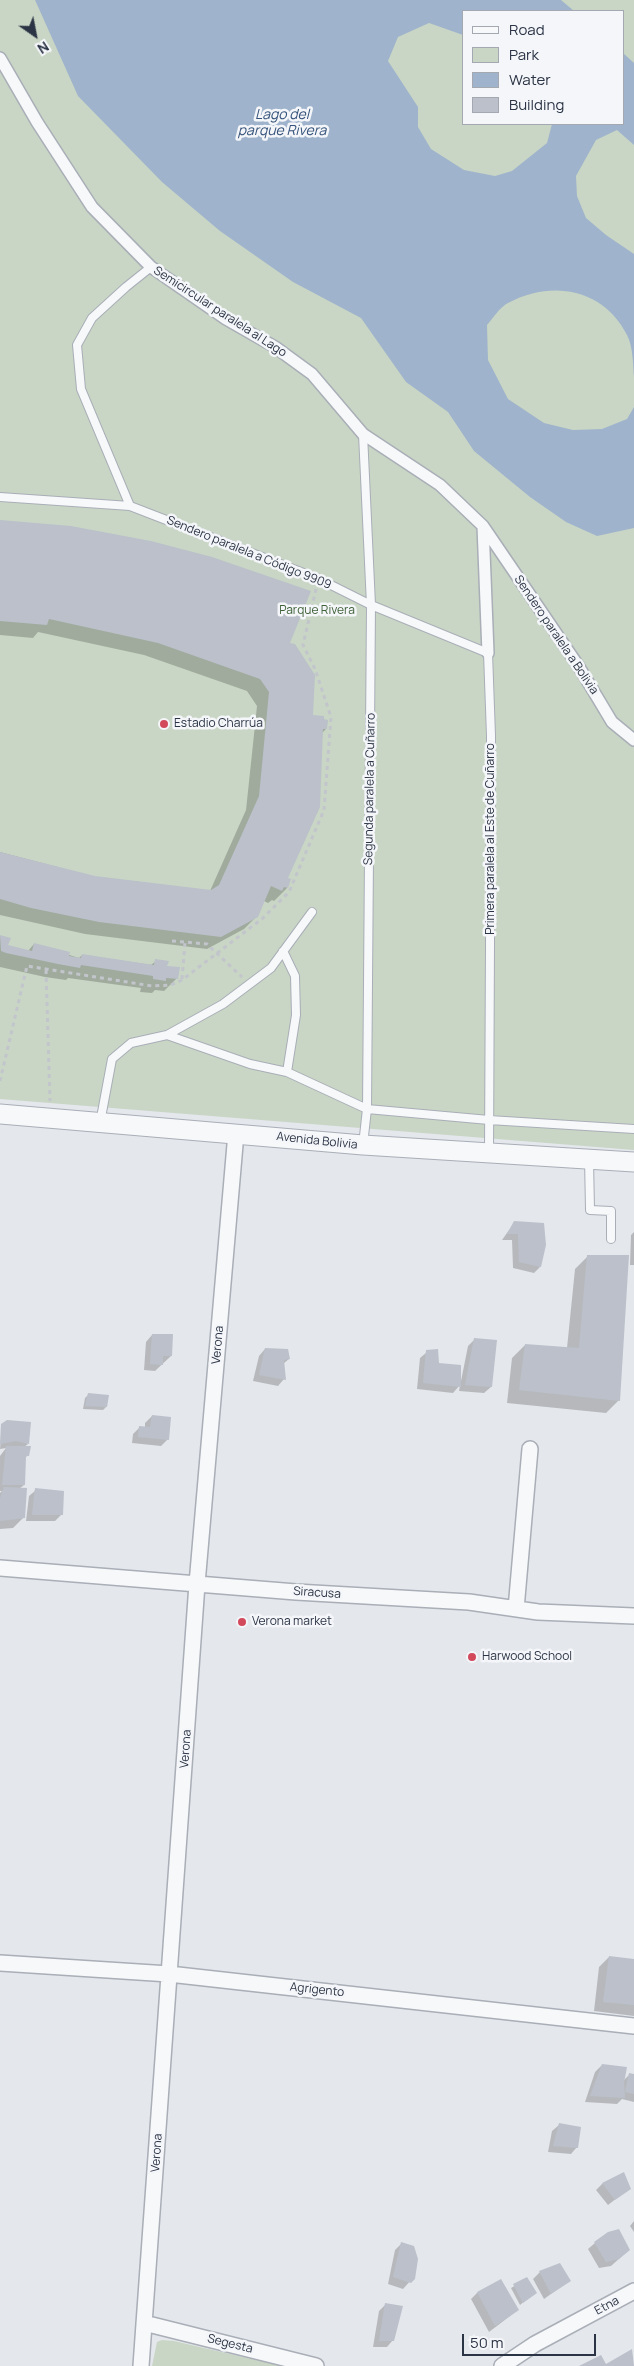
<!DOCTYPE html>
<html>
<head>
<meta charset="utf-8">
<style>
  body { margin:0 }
  #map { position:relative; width:634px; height:2366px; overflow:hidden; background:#e4e7ec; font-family:Manrope,sans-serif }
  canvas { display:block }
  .legend { position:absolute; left:462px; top:10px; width:162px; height:115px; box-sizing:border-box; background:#f4f6f9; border:1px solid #a4a8b1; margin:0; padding:6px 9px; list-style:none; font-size:15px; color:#2b3445 }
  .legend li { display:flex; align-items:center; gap:10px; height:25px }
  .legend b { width:25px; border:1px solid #a4a8b1 }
  .north { position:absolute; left:10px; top:10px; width:50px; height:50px; -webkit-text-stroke:4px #f4f6f9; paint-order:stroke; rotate:147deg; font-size:14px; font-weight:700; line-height:20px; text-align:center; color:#2b3445 }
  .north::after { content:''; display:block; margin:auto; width:18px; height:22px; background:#2b3445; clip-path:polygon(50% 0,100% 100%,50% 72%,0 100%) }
  .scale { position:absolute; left:462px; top:2334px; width:134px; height:22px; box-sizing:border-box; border:2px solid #2b3445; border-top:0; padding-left:6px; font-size:15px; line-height:18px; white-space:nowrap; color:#2b3445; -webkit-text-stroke:4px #f4f6f9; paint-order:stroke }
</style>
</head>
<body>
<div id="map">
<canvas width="634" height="2366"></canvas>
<ul class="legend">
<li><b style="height:6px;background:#f7f8fa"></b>Road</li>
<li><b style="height:14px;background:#c9d6c5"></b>Park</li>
<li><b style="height:14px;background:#9fb4cc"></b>Water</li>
<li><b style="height:14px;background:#bbc0ca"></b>Building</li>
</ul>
<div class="north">N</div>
<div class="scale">50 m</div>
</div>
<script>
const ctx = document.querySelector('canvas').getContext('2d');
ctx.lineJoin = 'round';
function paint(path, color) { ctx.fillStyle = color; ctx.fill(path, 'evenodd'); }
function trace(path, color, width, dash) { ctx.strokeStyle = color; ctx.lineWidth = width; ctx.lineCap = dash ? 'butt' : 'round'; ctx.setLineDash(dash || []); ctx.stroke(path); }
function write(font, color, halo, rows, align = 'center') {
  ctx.font = font + ' Manrope,sans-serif'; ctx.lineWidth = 5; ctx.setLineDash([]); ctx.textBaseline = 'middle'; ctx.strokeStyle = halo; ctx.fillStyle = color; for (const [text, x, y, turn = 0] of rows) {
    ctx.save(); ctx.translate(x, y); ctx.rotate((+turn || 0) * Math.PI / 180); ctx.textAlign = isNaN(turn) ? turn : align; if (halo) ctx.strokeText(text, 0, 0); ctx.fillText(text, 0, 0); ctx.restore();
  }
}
const green = new Path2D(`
  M 0,0 L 634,0 L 634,1150 L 0,1099 ZM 463,11 L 623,11 L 623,124 L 463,124 Z
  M 162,2340 L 174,2341 L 282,2366 L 152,2366 L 157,2342 Z`);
const water = new Path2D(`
  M 35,0 L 561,0 L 574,11 L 463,11 L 463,35 L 429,23 L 398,37 L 388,61 L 418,107 L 418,127 L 431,149 L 464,170 L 495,176 L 512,171 L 547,143 L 552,124 L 623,124 L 623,53 L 634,63 L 634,145 L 617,130 L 596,140 L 576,176 L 577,196 L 586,218 L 606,235 L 634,254 L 634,377 C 633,364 633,346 627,335 C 604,289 552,279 508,303 C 500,307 493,318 487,325 L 488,360 L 508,399 L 544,423 L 573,430 L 602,429 L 627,419 L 634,407 L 634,528 L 597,536 L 566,522 L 530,497 L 474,451 L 448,412 L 406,382 L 361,318 L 293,282 L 220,231 L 162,182 L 78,96 Z`);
const shadow = new Path2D(`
  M 0,521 L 288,643 L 312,716 L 326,729 L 322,733 L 287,878 L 287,888 L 274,901 L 272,900 L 268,903 L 264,901 L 257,916 L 244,929 L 207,949 L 85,934 L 0,915 L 0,852 L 95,877 L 210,891 L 246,810 L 257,706 L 247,691 L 144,655 L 38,632 L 33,638 L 0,635 Z
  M 0,936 L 9,939 L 7,946 L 28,951 L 34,944 L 79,958 L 82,955 L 151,965 L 156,961 L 177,978 L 164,991 L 155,990 L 152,993 L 140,992 L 141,988 L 68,978 L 66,980 L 45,977 L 0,967 Z
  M 514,1223 L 540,1267 L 534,1273 L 513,1268 L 512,1240 L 502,1240 Z
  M 634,1232 L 634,1265 L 630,1265 L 631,1235 Z
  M 588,1256 L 619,1400 L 606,1413 L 507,1403 L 512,1358 L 525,1345 L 567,1348 L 575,1269 Z
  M 152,1335 L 171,1356 L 155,1371 L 144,1370 L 146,1342 Z
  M 474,1340 L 491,1387 L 484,1393 L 459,1391 L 460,1385 L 453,1393 L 417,1389 L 420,1358 L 427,1352 L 437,1365 L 461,1381 L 468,1346 Z
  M 265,1349 L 289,1359 L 283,1364 L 284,1379 L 278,1386 L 253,1381 L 259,1356 Z
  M 88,1395 L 106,1407 L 103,1410 L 83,1409 L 85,1398 Z
  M 152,1416 L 168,1439 L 161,1446 L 132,1443 L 133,1434 L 139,1428 L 145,1428 L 145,1423 Z
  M 2,1425 L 28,1444 L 24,1447 L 28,1455 L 25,1458 L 24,1485 L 19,1489 L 23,1518 L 13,1528 L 0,1529 L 0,1493 L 2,1491 L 0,1491 L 0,1456 L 6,1448 L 0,1449 Z
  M 36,1490 L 61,1515 L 55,1521 L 26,1521 L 29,1496 Z
  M 609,1957 L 634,1960 L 634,2016 L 594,2011 L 599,1967 Z
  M 602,2065 L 624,2080 L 630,2074 L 634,2075 L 634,2102 L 622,2099 L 617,2104 L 585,2102 L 595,2072 Z
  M 559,2125 L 577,2147 L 571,2154 L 548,2152 L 552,2131 Z
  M 623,2173 L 630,2188 L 608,2205 L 596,2190 L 602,2184 Z
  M 634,2221 L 634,2232 L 630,2226 Z
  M 595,2243 L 629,2250 L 611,2266 L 599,2268 L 588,2249 Z
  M 401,2244 L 413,2278 L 403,2289 L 388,2284 L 395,2250 Z
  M 540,2272 L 569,2281 L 544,2299 L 533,2279 Z
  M 527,2279 L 532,2295 L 520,2305 L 511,2288 Z
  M 500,2281 L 518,2310 L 489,2332 L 471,2299 L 477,2293 Z
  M 386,2304 L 393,2340 L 387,2347 L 373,2347 L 379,2311 Z`);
const building = new Path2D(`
  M 0,520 L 71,526 L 151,541 L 212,557 L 311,591 L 290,643 L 295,644 L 315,675 L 313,715 L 324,716 L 324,719 L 328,720 L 327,729 L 323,729 L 320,807 L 288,878 L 291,879 L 288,888 L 284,887 L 282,891 L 271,886 L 258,917 L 221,937 L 99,922 L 31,908 L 0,899 L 0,852 L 95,876 L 211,890 L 219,885 L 259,796 L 269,692 L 260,679 L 158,643 L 49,619 L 47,625 L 0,621 Z
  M 0,935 L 11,938 L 8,945 L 32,951 L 34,943 L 70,952 L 69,956 L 81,958 L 82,954 L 154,965 L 155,959 L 169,961 L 167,966 L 180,967 L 178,979 L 166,978 L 166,981 L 153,979 L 153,976 L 81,965 L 80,968 L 58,964 L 6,953 L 1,951 Z
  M 514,1221 L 544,1223 L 546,1245 L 541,1267 L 519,1262 L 518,1234 L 507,1234 Z
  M 587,1255 L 629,1255 L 620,1401 L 519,1390 L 525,1344 L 579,1348 Z
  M 152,1334 L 173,1334 L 172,1356 L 163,1356 L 163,1365 L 150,1364 Z
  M 474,1338 L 497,1340 L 492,1387 L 465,1385 Z
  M 265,1348 L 288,1349 L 290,1359 L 284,1360 L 286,1380 L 259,1375 Z
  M 438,1349 L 439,1363 L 461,1365 L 461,1387 L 423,1383 L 426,1350 Z
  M 88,1393 L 109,1395 L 107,1407 L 85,1406 Z
  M 152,1415 L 171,1417 L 169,1440 L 138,1437 L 139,1426 L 150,1427 Z
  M 7,1420 L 31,1422 L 29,1444 L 16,1441 L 0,1444 L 1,1424 Z
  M 6,1446 L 31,1446 L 29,1456 L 26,1456 L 25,1485 L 2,1485 Z
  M 4,1487 L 27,1488 L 25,1518 L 0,1521 L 0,1498 Z
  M 35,1488 L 64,1491 L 63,1515 L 32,1515 Z
  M 609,1956 L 634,1959 L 634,2005 L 603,2002 Z
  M 602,2064 L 627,2067 L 624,2083 L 625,2098 L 590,2096 Z
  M 629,2073 L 634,2074 L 634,2094 L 625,2092 Z
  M 559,2123 L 581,2127 L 578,2148 L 553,2146 Z
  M 624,2172 L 631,2189 L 615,2200 L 602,2183 Z
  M 619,2229 L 630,2250 L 619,2259 L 606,2262 L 594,2242 L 608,2232 Z
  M 401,2242 L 414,2246 L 418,2259 L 415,2279 L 411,2283 L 393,2277 Z
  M 560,2263 L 571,2281 L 551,2294 L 539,2271 Z
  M 527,2277 L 537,2293 L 523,2303 L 513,2284 Z
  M 501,2279 L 519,2310 L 495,2326 L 477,2292 Z
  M 385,2303 L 403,2306 L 394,2341 L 379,2341 Z
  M 632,2349 L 634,2366 L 579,2366 L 601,2355 L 606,2364 Z`);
const path = new Path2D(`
  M 172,941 L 207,944 L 242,977
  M 46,970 L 50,1101
  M 182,979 L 185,942
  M 0,1081 L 27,966 L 152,986 L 171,985 L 182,980 L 263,918 L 289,892 L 324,810 L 331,717 L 315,669 L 303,645 L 316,589`);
const service = new Path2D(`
  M 363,434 L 371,605 L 367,1109 L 363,1145
  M 0,497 L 130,506 L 319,579 L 371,605 L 488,653 L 491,736 L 489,1152
  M 130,506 L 81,389 L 77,345 L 92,318 L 126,287 L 151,267
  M 283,951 L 295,976 L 296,1015 L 287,1072
  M 167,1035 L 223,1004 L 271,968 L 312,912
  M 100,1123 L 112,1059 L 131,1043 L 167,1035 L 250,1064 L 287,1072 L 367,1109 L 489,1120 L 634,1129
  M 589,1159 L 590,1210 L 611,1211 L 611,1239`);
const pedestrian = new Path2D(`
  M 0,58 L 37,122 L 92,207 L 151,267 L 226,319 L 275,347 L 312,374 L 363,434 L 440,485 L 483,526 L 579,667 L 612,722 L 634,740
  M 483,526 L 488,653`);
const minor = new Path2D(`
  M 0,1568 L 296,1592 L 469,1602 L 538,1612 L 634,1616
  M 516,1609 L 530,1449
  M 0,1963 L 169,1974 L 634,2026
  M 144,2323 L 316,2366
  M 141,2366 L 197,1584 L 236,1133
  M 502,2366 L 535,2344 L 634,2291`);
const tertiary = new Path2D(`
  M 0,1114 L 363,1145 L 634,1162`);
const markers = [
  [164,724,5,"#d1495b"],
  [242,1622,5,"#d1495b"],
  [472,1657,5,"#d1495b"]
];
const streetNames = [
  ["Semicircular paralela al Lago",220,312,33],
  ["Sendero paralela a Código 9909",249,553,22],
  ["Sendero paralela a Bolivia",556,635,56],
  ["Segunda paralela a Cuñarro",370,789,-89],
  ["Primera paralela al Este de Cuñarro",491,839,-90],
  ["Avenida Bolivia",317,1141,6],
  ["Verona",218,1345,-85],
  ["Siracusa",317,1593,4],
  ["Verona",186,1749,-86],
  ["Agrigento",317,1990,6],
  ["Verona",157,2153,-86],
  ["Etna",607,2306,-28],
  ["Segesta",230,2344,14]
];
const parkNames = [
  ["Parque Rivera",317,611]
];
const poiNames = [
  ["Estadio Charrúa",174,724],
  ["Verona market",252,1622],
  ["Harwood School",482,1657]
];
const waterNames = [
  ["Lago del",282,115],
  ["parque Rivera",282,131]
];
paint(green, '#c9d6c5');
paint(water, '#9fb4cc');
paint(shadow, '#0003');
paint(building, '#bbc0ca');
trace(service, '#a9aeb7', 10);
trace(pedestrian, '#a9aeb7', 14);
trace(minor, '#a9aeb7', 18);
trace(tertiary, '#a9aeb7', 21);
trace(path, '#c2c5cb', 3, [4, 4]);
trace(service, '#f7f8fa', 8);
trace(pedestrian, '#f7f8fa', 11);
trace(minor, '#f7f8fa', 15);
trace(tertiary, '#f7f8fa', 19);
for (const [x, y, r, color] of markers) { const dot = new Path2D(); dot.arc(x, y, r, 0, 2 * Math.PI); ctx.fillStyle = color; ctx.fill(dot); trace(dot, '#f4f6f9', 2); }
write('12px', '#2b3445', '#f4f6f9', streetNames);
write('12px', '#3f6138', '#f4f6f9', parkNames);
write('12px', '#2b3445', '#f4f6f9', poiNames, 'left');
write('italic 14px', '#34527a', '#f4f6f9', waterNames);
</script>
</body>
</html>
